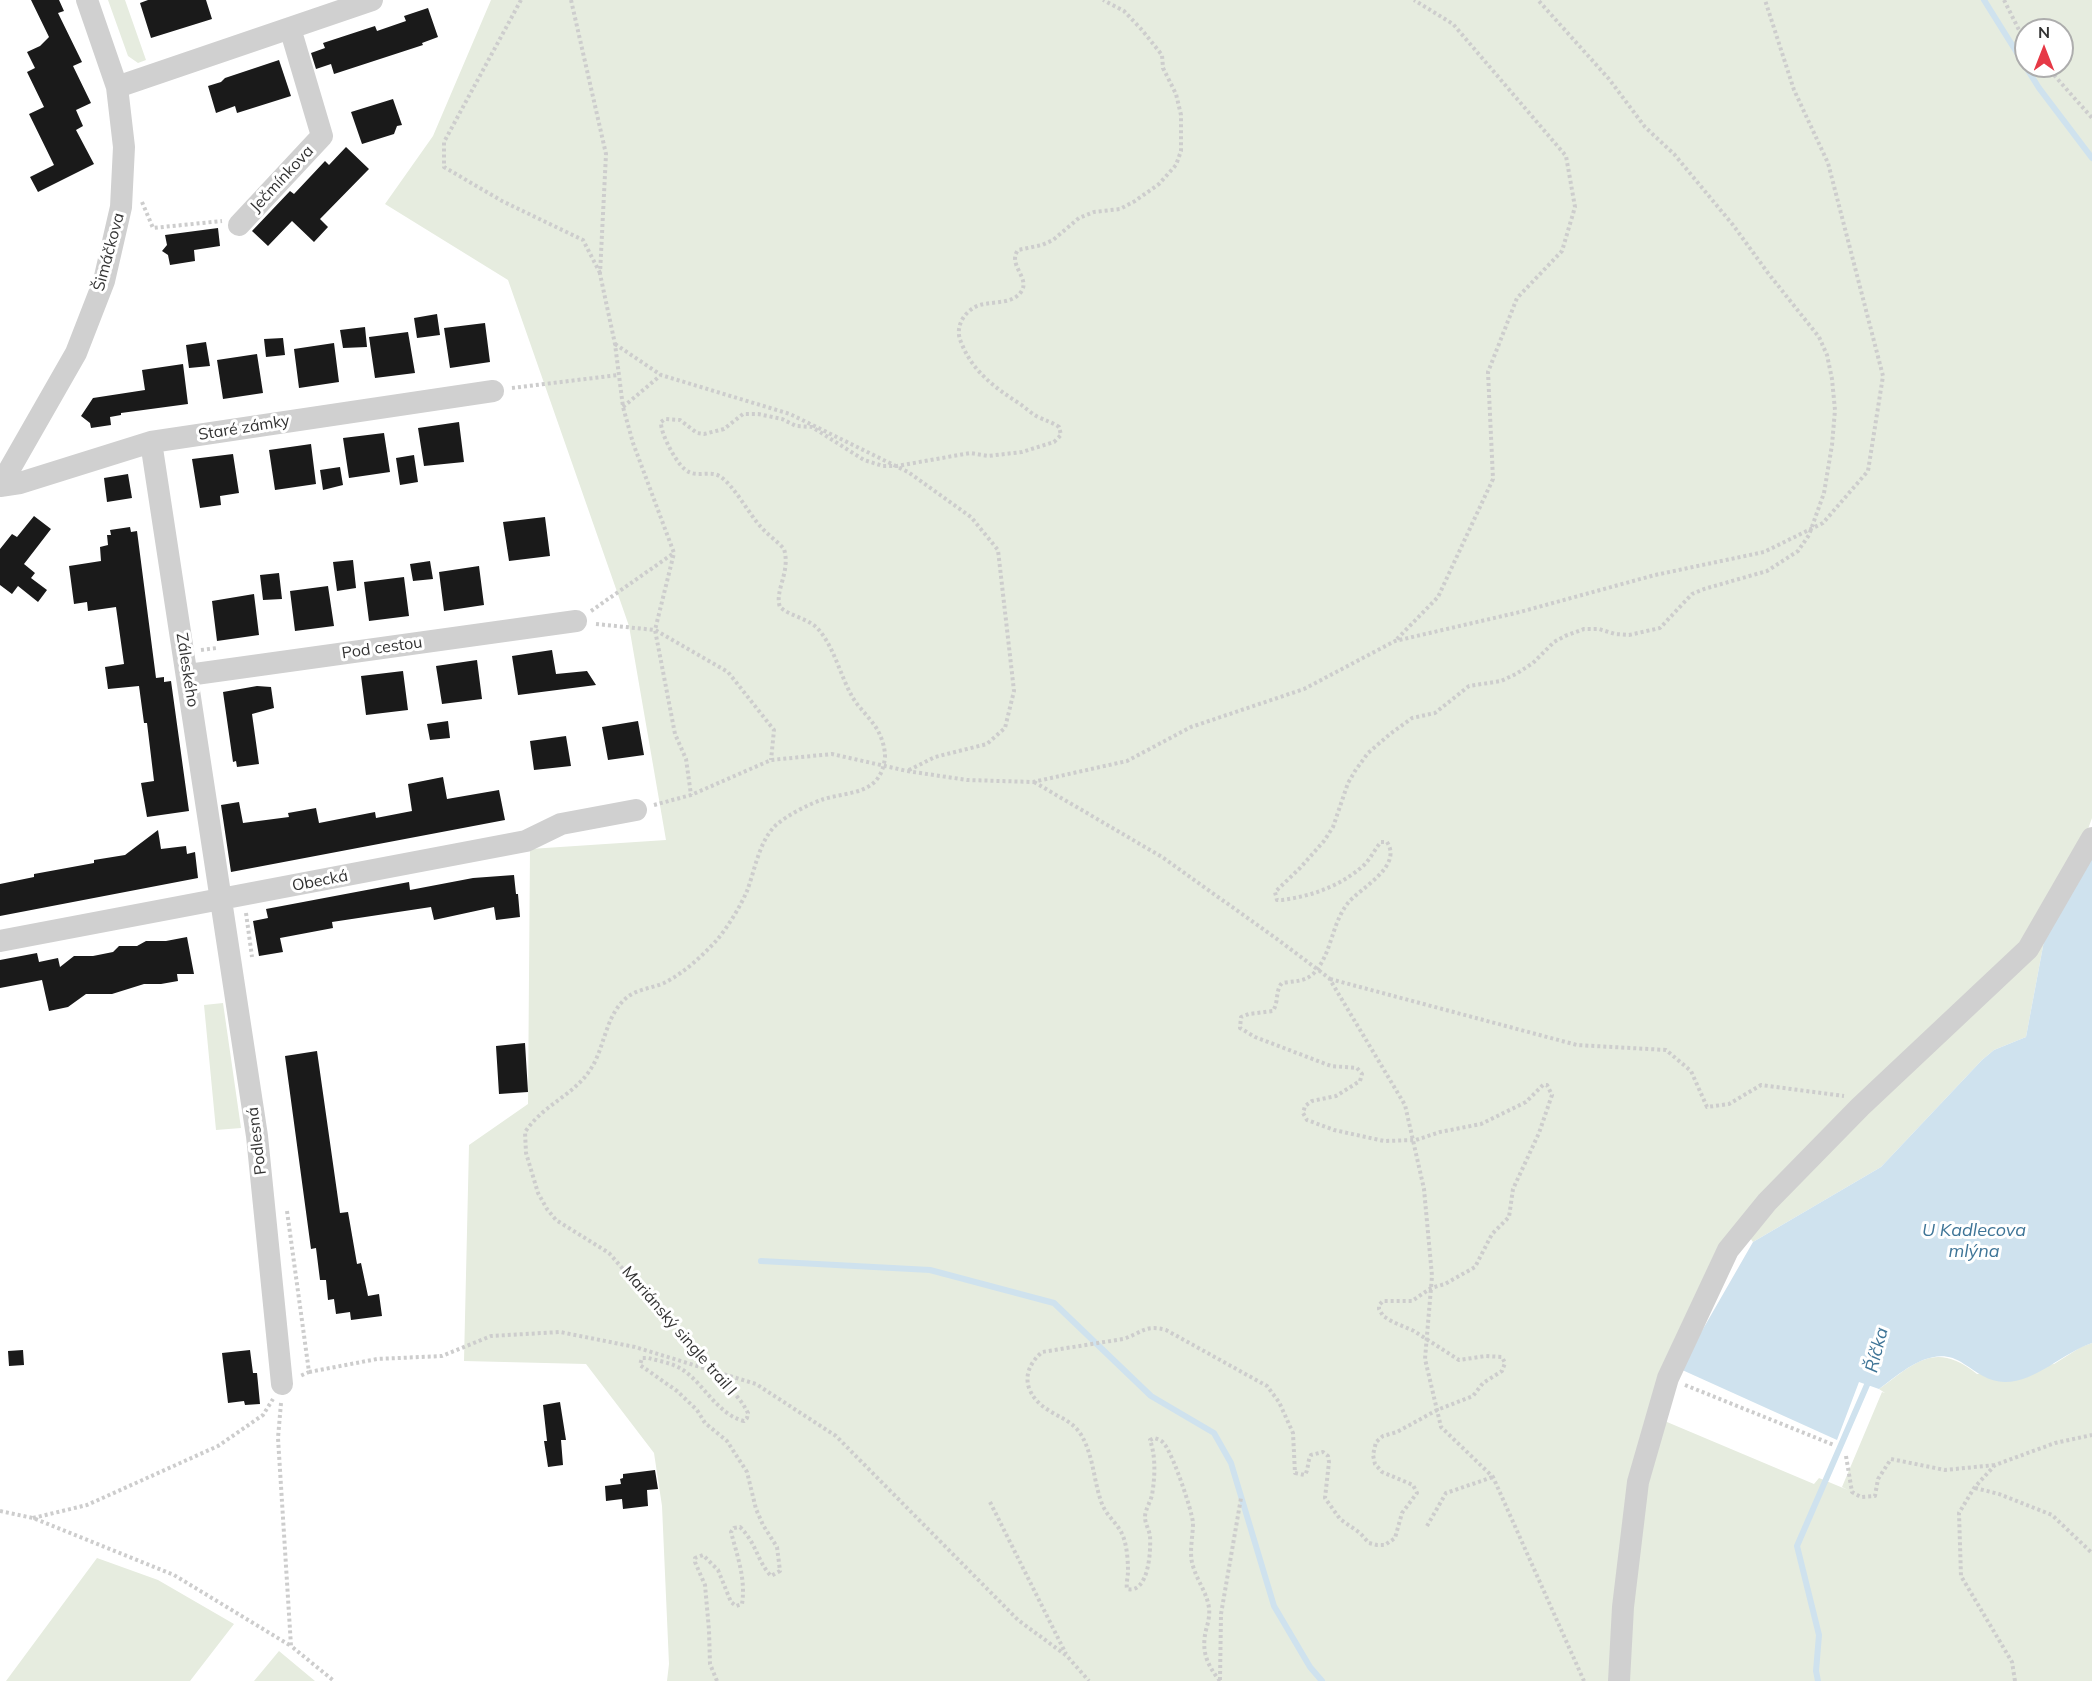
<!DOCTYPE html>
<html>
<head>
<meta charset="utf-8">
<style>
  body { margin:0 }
  #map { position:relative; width:2092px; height:1681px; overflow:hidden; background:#fff; font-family:Mulish,sans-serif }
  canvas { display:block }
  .north { position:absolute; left:2014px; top:18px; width:60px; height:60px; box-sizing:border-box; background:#fff; border:2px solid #adadad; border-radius:50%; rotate:0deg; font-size:16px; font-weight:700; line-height:24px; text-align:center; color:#333 }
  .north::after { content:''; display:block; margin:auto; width:21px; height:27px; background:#e63946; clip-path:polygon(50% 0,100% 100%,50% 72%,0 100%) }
</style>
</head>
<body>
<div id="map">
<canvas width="2092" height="1681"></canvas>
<div class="north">N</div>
</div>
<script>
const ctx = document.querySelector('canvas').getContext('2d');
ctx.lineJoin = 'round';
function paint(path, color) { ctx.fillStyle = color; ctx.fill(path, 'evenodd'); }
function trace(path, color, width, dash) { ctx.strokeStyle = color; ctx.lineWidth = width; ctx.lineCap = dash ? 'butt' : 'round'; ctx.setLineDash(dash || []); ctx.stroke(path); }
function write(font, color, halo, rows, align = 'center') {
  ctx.font = font + ' Mulish,sans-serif'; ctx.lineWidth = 6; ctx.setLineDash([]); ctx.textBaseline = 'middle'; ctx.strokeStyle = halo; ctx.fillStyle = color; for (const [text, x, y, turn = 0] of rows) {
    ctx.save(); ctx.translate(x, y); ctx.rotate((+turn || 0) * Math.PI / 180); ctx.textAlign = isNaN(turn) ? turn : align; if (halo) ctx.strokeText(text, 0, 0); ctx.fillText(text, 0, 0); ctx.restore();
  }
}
const green = new Path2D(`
  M 108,0 L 125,0 L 146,60 L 138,63 L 128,56 Z
  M 491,0 L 2092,0 L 2092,818 L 2088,829 L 2026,945 L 1761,1196 L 1648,1414 L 1814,1484 L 1819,1478 L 1848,1490 L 1842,1487 L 1882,1392 L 1885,1393 L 1879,1389 C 1915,1363 1935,1340 1977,1374 L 2054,1364 L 2081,1347 L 2092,1343 L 2092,1681 L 667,1681 L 669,1664 L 662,1506 L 654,1453 L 586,1364 L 464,1361 L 469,1145 L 528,1104 L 530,849 L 666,840 L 629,626 L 508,280 L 385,204 L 433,136 ZM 2026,30 L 2062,30 L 2062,66 L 2026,66 Z
  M 2047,925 L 2026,1037 L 1994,1050 L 1982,1060 L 1881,1167 L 1753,1242 L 1747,1234 Z
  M 223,1003 L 241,1128 L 216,1130 L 204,1005 Z
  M 97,1558 L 158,1580 L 234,1624 L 190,1681 L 6,1681 Z
  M 279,1651 L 315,1681 L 254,1681 Z`);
const water = new Path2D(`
  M 2092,851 L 2092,1343 C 2064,1352 2036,1382 2005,1382 C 1988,1382 1977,1372 1964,1364 C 1934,1342 1902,1372 1879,1389 L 1859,1382 L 1837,1440 L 1680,1369 L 1753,1242 L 1881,1167 L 1982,1060 L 1994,1050 L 2026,1037 L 2047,925 Z`);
const stream = new Path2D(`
  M 1984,0 L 2039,88 L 2092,158
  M 761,1261 L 930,1270 L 1054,1303 L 1151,1396 L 1214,1433 L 1231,1463 L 1274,1606 L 1310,1667 L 1322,1681
  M 1818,1681 L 1816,1671 L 1819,1635 L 1797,1546 L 1870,1378`);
const building = new Path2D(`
  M 31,0 L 59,0 L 64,11 L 58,13 L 82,62 L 73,66 L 91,103 L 76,110 L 83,126 L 76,130 L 94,164 L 38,192 L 30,177 L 54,165 L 29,114 L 44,107 L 27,72 L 35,68 L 27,52 L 40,46 L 49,37 Z
  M 148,0 L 206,0 L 212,19 L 151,38 L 140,3 Z
  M 428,8 L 438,37 L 422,43 L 423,45 L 334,74 L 331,64 L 316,69 L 311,53 L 325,48 L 323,43 L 375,26 L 377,31 L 406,21 L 404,16 Z
  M 279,60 L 291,96 L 237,113 L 235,106 L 216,113 L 208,86 L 221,82 L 225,78 Z
  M 393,99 L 402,125 L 397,126 L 394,134 L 362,144 L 351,112 Z
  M 346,147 L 369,169 L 320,219 L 328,227 L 314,242 L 292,221 L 268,246 L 252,231 L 290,191 L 294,194 L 325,161 L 329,165 Z
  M 218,228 L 220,246 L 194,250 L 195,261 L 170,265 L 168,255 L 162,251 L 167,245 L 165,235 Z
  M 437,314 L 440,335 L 417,338 L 414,318 Z
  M 485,323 L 490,362 L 450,368 L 444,328 Z
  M 365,327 L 367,347 L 343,348 L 340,330 Z
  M 408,332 L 415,373 L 375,378 L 369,337 Z
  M 283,338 L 285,355 L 266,357 L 264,339 Z
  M 206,342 L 210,366 L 189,368 L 186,345 Z
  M 334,343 L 339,382 L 299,388 L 294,349 Z
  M 257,354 L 263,393 L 223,399 L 217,360 Z
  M 183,364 L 188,404 L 121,413 L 121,415 L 110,417 L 111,425 L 91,428 L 90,423 L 81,416 L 93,398 L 145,390 L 142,370 Z
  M 459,422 L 464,462 L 424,466 L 418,428 Z
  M 384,433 L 390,472 L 349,478 L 343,438 Z
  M 311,444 L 316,484 L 275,490 L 269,450 Z
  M 233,454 L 239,493 L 220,496 L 221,505 L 200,508 L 192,459 Z
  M 414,455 L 418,482 L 400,485 L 396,458 Z
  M 340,467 L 343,485 L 323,490 L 320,470 Z
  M 128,474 L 132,498 L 107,502 L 104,478 Z
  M 34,516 L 51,529 L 24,564 L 35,573 L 31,578 L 47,590 L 38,602 L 18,586 L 12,594 L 0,585 L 0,549 L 12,534 L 17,537 Z
  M 545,517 L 550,556 L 509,561 L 503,522 Z
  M 130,527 L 131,532 L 137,531 L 156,678 L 164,677 L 164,682 L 171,681 L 189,811 L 147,817 L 141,783 L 154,781 L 147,723 L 144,723 L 139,686 L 108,689 L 105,667 L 124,664 L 116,607 L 88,611 L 87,602 L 74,604 L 69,566 L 101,561 L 100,547 L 108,545 L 107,535 L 111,535 L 110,530 Z
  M 353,560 L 356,588 L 337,591 L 333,562 Z
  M 430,561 L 433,579 L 413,581 L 410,564 Z
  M 479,566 L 484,605 L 444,611 L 439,572 Z
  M 279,573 L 282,599 L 263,600 L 260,575 Z
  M 404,577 L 409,616 L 369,621 L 364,582 Z
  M 328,586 L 334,626 L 295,631 L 290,591 Z
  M 254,594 L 259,635 L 217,641 L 212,601 Z
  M 552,650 L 556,674 L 587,671 L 596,685 L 518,695 L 512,656 Z
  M 477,660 L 482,699 L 442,704 L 436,666 Z
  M 403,671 L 408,710 L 366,715 L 361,676 Z
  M 257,686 L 271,687 L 274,708 L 252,714 L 259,764 L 237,767 L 236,761 L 233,762 L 223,692 Z
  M 448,721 L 450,738 L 430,740 L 427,724 Z
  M 638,721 L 644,755 L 608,760 L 602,727 Z
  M 566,736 L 571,766 L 534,770 L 530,741 Z
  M 443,777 L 447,799 L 499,790 L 505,820 L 231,872 L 221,805 L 239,802 L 243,823 L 289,817 L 288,813 L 316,808 L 319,823 L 375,812 L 376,818 L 412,811 L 408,784 Z
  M 158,830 L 161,849 L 186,846 L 187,854 L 195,852 L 198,878 L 0,916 L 0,884 L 34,877 L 34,874 L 94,863 L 94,860 L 125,855 Z
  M 514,875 L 516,894 L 518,894 L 520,917 L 496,920 L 494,907 L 434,920 L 431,907 L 332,922 L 333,928 L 280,938 L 283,952 L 259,956 L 253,921 L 268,918 L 266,909 L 409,882 L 410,890 L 473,878 Z
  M 187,937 L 194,974 L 177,974 L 178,981 L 161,984 L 144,984 L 112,994 L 86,994 L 68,1007 L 49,1011 L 42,980 L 0,988 L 0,960 L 37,953 L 39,962 L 58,958 L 60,967 L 74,956 L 93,956 L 113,952 L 119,946 L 137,946 L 146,941 L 166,941 Z
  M 525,1043 L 528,1092 L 499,1094 L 496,1046 Z
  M 317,1051 L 340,1213 L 348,1212 L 357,1264 L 361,1263 L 368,1296 L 379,1294 L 382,1316 L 351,1320 L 350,1312 L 336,1314 L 334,1299 L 328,1300 L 326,1280 L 320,1280 L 316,1248 L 311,1249 L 285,1056 Z
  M 23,1350 L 24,1365 L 9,1366 L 8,1351 Z
  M 250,1350 L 253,1373 L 257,1373 L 260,1404 L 245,1405 L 244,1401 L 228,1403 L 222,1353 Z
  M 560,1402 L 566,1440 L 561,1440 L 563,1465 L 548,1467 L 544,1441 L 547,1441 L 543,1405 Z
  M 655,1470 L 658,1489 L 647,1490 L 648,1506 L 623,1509 L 622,1499 L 606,1501 L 605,1486 L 621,1484 L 620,1479 L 623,1478 L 623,1474 Z`);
const path = new Path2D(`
  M 521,0 L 444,142 L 444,167 L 502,201 L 583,240 L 600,273
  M 571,0 L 606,154 L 600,274 L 615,344 L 623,407 L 633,443 L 674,553 L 655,630 L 675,734 L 686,759 L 691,795
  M 2004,0 L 2026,44
  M 2046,66 L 2092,118
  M 142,202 L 153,228 L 222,221
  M 615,344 L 661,375
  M 512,388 L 618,375
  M 623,407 L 661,375 L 790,414 L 908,472 L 971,517 L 998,550 L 1014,691 L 1005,728 L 987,744 L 935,757 L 907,771
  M 591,611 L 674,553
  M 596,624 L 655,630 L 728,672 L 774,730 L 771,760
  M 1397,639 L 1438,597 L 1493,479 L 1488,372 L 1517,298 L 1562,251 L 1575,207 L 1566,156 L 1453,24 L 1414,0
  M 201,650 L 217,648
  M 1034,782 L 1162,857 L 1277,939 L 1329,978 L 1405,1105 L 1424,1189 L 1432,1276 L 1425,1359 L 1441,1427 L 1493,1477 L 1584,1681
  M 654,805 L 691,795 L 771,760 L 832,754 L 907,771 L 967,780 L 1033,782 L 1127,761 L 1191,727 L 1304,689 L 1395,641 L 1520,612 L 1655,575 L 1764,552 L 1823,523 L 1868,471 L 1883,376 L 1828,163 L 1794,90 L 1765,0
  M 246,913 L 252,957
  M 1330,979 L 1577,1045 L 1666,1050 L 1691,1071 L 1707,1107 L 1729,1104 L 1761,1085 L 1844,1096
  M 287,1211 L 309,1372 L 300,1376
  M 309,1372 L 377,1359 L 442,1356 L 491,1336 L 560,1332 L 635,1347 L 756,1384 L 836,1436 L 1018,1620 L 1067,1656 L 1089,1681
  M 1685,1385 L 1834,1445
  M 281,1403 L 278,1438 L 291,1646 L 334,1681
  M 1846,1456 L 1852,1492 L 1861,1497 L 1875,1496 L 1878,1479 L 1891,1459 L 1945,1470 L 1995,1465
  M 1975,1488 L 1999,1494 L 2052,1515 L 2092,1553
  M 990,1502 L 1066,1654
  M 0,1511 L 33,1518 L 174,1575 L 291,1646
  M 33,1518 L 87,1505 L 218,1446 L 263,1415 L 273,1399
  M 1427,1526 L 1446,1493 L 1493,1477
  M 1220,1680 L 1221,1614 L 1241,1498
  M 717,1681 L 710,1664 L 709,1630 L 705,1585 L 695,1562 L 695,1558 L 703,1555 L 718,1570 L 731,1602 L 736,1606 L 742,1604 C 746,1579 737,1555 731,1532 L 734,1528 L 740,1527 C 757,1544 757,1561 771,1576 L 780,1571 L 777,1547 L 763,1525 L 756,1509 L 747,1472 L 727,1441 L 705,1423 L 697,1410 L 677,1391 L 640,1365 L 642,1358 L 648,1358 C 659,1361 673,1363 683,1370 C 704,1384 718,1415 744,1421 L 747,1418 L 748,1413 L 743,1404 L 700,1350 L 669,1322 L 609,1253 L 556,1220 L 547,1209 L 538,1193 L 526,1153 L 525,1132 C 544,1104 574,1095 590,1070 C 604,1050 605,1019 623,1001 C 634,989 650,989 664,983 C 684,973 701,957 716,941 C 728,927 740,907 747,891 C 755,870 759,841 776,825 C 789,814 809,804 824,799 C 851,791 881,795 885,757 C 885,749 883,742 880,735 C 874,721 861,711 853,698 C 841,678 835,649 819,630 C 809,618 791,617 780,607 C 774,591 791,572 784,549 C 777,541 768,535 761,527 C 749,514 735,487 721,477 C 711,470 699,477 689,472 C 678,468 660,433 661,422 L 665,419 L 680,420 L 697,433 L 704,434 L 724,429 L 743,414 L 758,414 L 782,419 L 796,426 L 812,427 L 864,460 L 883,466 L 897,466 L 970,453 L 988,456 L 1022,452 L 1054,442 L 1061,435 L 1059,427 C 1052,422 1046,421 1038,417 C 1032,414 1026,408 1020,404 C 994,387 972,371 961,342 C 955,329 962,314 975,307 C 988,300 1011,306 1021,292 C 1031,278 1007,265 1018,250 L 1042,245 L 1053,240 L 1079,218 L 1094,212 L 1120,209 L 1135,201 L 1159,184 L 1176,165 L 1181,151 L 1181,115 L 1176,94 L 1163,68 L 1162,55 L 1142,30 L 1124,11 L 1103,0
  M 1220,1681 C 1207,1665 1201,1651 1206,1630 C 1208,1623 1210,1615 1209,1608 C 1207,1593 1198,1582 1194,1569 C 1188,1555 1193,1538 1193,1523 C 1192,1510 1173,1455 1165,1445 C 1163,1441 1158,1439 1154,1438 L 1150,1440 C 1156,1457 1155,1477 1152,1495 C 1150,1503 1145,1510 1145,1517 C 1145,1524 1149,1529 1150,1536 C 1151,1550 1149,1594 1127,1589 C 1126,1583 1128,1577 1128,1571 C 1128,1561 1127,1548 1124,1539 C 1120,1525 1107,1517 1102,1504 C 1093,1480 1094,1455 1080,1433 C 1067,1414 1039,1414 1029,1388 C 1024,1373 1032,1361 1042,1352 L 1123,1339 C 1142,1333 1145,1324 1166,1330 L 1267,1386 L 1279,1402 L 1293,1433 L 1295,1473 L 1305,1475 C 1309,1468 1307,1462 1311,1455 L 1323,1452 L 1328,1456 L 1329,1462 L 1325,1498 L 1340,1519 L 1360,1533 L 1369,1543 L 1377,1545 L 1385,1545 L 1395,1538 L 1402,1513 L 1417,1493 L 1413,1485 L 1382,1472 L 1375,1464 L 1373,1455 L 1376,1442 L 1383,1436 L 1397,1432 L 1437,1410 L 1473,1396 L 1483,1383 L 1502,1371 L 1505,1363 L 1502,1357 L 1486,1356 L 1459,1360 L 1414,1331 L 1393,1322 L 1383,1316 L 1379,1309 L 1379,1305 L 1383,1301 L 1412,1301 L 1431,1288 L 1445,1284 L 1475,1267 L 1492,1234 L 1509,1217 L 1513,1189 L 1539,1133 L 1552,1095 L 1547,1085 L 1543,1085 L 1526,1102 L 1481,1124 L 1440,1132 L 1416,1140 L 1384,1141 L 1334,1130 L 1307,1120 L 1303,1113 L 1305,1106 L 1312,1101 L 1336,1096 L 1360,1081 L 1362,1074 L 1357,1068 L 1331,1066 L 1255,1037 L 1240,1028 L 1241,1017 L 1249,1014 L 1273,1011 C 1279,1001 1275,991 1282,983 C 1294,981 1304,982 1313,974 C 1332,955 1331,924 1348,903 C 1360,888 1403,867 1387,842 L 1381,842 C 1375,849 1371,858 1364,865 C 1341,886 1312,896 1282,900 L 1277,900 L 1275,892 L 1300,868 L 1324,841 L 1333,827 L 1348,783 L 1355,771 L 1368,753 L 1390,734 L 1412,718 L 1435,713 L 1469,686 L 1501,681 L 1516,674 L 1533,663 L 1554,642 L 1565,636 L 1584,629 L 1599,629 L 1615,634 L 1629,635 L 1660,628 L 1692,594 L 1704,589 L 1767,571 L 1798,551 L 1809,535 L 1824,493 L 1832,445 L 1835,410 L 1832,379 L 1827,355 L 1819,337 L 1768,273 L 1733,225 L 1674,154 L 1645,127 L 1609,79 L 1538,0
  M 2015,1681 L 2012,1662 L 1961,1576 L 1959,1513 L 1974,1488 L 1995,1465 L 2055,1443 L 2092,1435`);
const minor = new Path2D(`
  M 117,87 L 372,0
  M 239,225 L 322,136 L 290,28
  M 151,442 L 257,1136 L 282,1384
  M 0,486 L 76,353 L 104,281 L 121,207 L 124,147 L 117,87 L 87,0
  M 0,486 L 20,483 L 151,442 L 493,391
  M 188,675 L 576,621
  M 0,941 L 526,841 L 561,824 L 636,810
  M 1619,1681 L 1623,1607 L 1638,1482 L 1668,1378 L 1728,1250 L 1767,1202 L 1860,1107 L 2028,949 L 2092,838`);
const streetNames = [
  ["Ječmínkova",282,179,-47],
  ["Šimáčkova",109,252,-75],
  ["Staré zámky",244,428,-9],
  ["Pod cestou",382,648,-8],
  ["Záleského",187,670,81],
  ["Obecká",320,881,-11],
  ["Podlesná",257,1141,-97],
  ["Mariánský single trail I",679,1331,49]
];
const waterNames = [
  ["U Kadlecova",1974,1231],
  ["mlýna",1974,1252],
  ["Říčka",1877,1350,-76]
];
paint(green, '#e6ecdf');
paint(water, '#cfe2ee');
trace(stream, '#cfe2ee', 6);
paint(building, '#1a1a1a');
trace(path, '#cdcdcd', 4, [3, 3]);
trace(minor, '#d0d0d0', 22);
write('16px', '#333', '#fff', streetNames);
write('italic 18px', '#3f7597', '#fff', waterNames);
</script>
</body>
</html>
